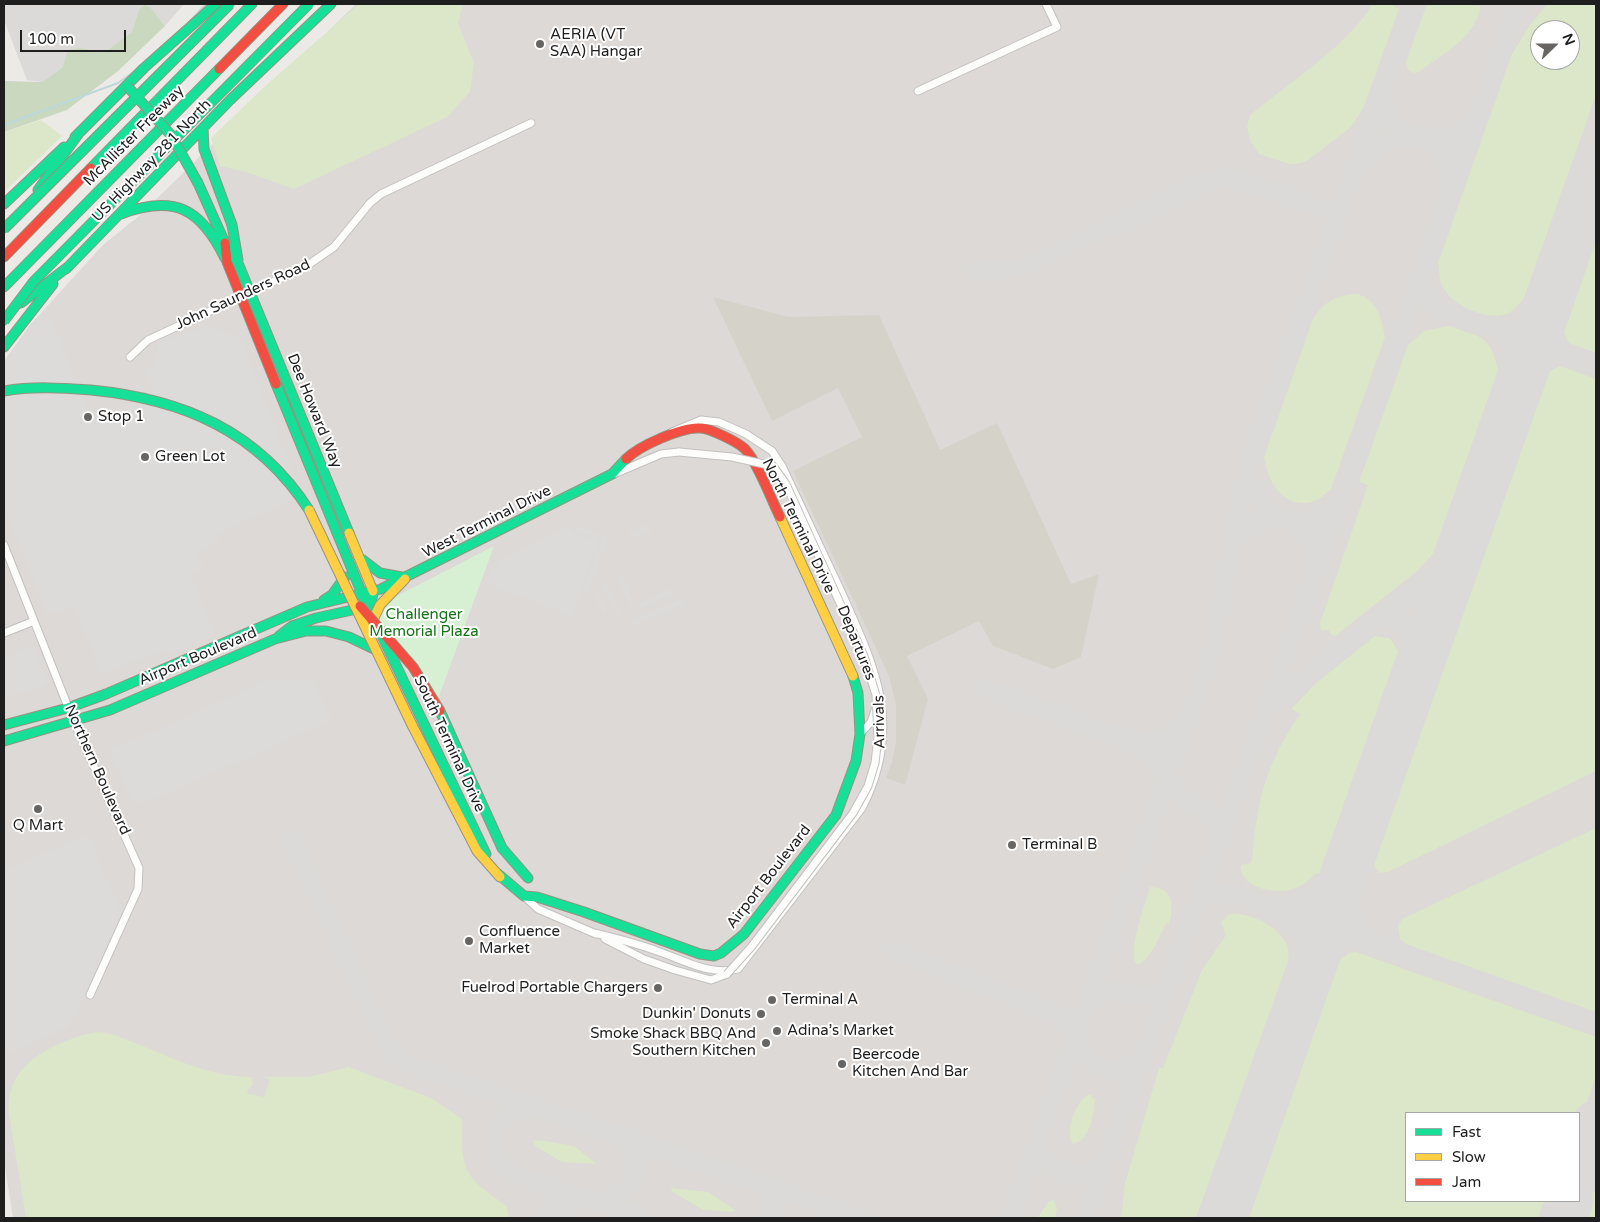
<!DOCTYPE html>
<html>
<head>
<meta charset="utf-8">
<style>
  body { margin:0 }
  #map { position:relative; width:1600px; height:1222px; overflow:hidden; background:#eceae7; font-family:"Varela Round",sans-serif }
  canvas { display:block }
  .frame { position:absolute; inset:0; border:5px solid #1e1e1e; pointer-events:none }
  .legend { position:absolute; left:1405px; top:1112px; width:175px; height:90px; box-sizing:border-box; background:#fff; border:1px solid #a5a5a5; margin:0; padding:6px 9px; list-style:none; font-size:15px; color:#1e1e1e }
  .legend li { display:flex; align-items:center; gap:10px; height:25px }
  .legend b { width:25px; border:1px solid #a5a5a5 }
  .north { position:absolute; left:1530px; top:20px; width:50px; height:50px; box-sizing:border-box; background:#fff; border:1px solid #a5a5a5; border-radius:50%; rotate:68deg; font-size:14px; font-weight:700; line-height:20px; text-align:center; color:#1e1e1e }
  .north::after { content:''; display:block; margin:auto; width:18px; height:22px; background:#666564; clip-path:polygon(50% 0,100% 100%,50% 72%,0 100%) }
  .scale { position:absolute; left:20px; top:30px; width:106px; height:22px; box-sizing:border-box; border:2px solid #1e1e1e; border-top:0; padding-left:6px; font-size:15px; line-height:18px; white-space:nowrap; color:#1e1e1e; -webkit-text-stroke:4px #fff; paint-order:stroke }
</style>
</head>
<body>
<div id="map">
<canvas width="1600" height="1222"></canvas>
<div class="frame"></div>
<ul class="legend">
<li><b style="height:6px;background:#16e098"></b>Fast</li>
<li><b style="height:6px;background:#ffcf43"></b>Slow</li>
<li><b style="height:6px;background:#f24e42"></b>Jam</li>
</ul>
<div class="north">N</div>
<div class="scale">100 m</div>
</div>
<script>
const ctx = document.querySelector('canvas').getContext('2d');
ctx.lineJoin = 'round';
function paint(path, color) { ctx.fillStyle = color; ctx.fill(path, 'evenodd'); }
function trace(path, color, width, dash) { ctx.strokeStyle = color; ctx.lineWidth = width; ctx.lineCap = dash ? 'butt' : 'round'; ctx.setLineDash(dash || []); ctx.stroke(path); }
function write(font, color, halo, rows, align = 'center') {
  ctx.font = font + ' "Varela Round",sans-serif'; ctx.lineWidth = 4; ctx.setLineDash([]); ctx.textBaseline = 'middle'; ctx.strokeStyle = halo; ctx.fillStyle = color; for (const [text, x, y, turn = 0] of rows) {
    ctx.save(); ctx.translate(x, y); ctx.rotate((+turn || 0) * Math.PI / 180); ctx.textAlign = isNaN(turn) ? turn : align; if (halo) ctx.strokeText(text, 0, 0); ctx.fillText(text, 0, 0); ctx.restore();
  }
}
const residential = new Path2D(`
  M 4,4 L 184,4 L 165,26 L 151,8 L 139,9 L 132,32 L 117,44 L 105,52 L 81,48 L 63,67 L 42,82 L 27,80 L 4,20 Z`);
const airport = new Path2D(`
  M 356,4 L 1596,4 L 1596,1218 L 13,1218 L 4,1161 L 4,361 L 30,325 L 103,245 L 140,215 ZM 1540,30 L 1570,30 L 1570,60 L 1540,60 ZM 1406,1113 L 1579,1113 L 1579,1201 L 1406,1201 Z`);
const construction = new Path2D(`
  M 713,297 L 789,317 L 879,315 L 940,450 L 997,423 L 1071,584 L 1099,574 L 1081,657 L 1053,669 L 993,646 L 979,621 L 907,656 L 928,699 L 905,785 L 886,778 L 892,762 L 896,742 L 896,704 L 889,676 L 793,471 L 862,437 L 838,388 L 772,421 Z`);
const grass = new Path2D(`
  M 359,4 L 463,4 L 458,23 L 474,63 L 470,92 L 447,117 L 294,189 L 246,172 L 220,166 L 211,138 L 263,88 Z
  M 1372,4 L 1393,4 L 1393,6 L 1399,9 L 1363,109 L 1351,127 L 1307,161 L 1297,164 L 1289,164 L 1259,154 L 1250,141 L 1247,127 L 1250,115 C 1285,86 1352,42 1372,4 Z
  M 1427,4 L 1480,4 C 1480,35 1442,54 1419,72 L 1413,73 L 1408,70 L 1406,62 Z
  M 1547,4 L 1596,4 L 1596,95 L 1524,298 C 1519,304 1514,311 1506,314 C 1487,321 1454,306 1444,289 C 1438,281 1440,270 1438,263 L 1512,54 L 1530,25 ZM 1540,30 L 1570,30 L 1570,60 L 1540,60 Z
  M 41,120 L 62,136 L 4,192 L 4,132 Z
  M 1596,241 L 1596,353 L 1569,343 L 1564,333 Z
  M 1358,294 C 1378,301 1382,319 1385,337 L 1331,489 C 1325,494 1320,500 1312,502 C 1284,509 1267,482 1264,457 L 1313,319 C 1325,301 1336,295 1358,294 Z
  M 1449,326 C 1482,338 1490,334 1498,370 L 1433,554 L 1416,572 L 1334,637 L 1328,630 L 1321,631 L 1320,623 L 1368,485 L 1359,482 L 1408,345 L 1424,331 Z
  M 1560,366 L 1596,379 L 1596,771 L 1388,872 L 1379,873 L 1374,865 L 1550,371 Z
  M 1375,636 L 1390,638 L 1398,651 L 1319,874 L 1316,873 C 1309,881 1300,887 1290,890 C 1273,894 1238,887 1241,865 L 1251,863 L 1252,858 C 1258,797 1265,766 1300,714 L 1291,709 L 1316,683 Z
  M 1596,828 L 1596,1012 L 1406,944 L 1400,939 L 1398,927 L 1402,919 Z
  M 1150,887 C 1174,887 1174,907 1169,924 L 1166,923 C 1161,934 1149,963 1137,965 C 1126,954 1146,901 1150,887 Z
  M 1229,914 C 1252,911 1296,933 1288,962 L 1196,1218 L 1121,1218 L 1125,1183 L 1159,1068 L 1163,1068 L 1202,970 L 1226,935 L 1221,922 Z
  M 1356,952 L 1596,1037 L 1596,1076 L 1579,1125 L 1579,1113 L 1406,1113 L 1406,1201 L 1552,1201 L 1546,1218 L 1249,1218 L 1340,960 L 1349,953 Z
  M 100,1032 L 115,1035 C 159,1051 203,1077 252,1077 L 253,1084 L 247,1091 L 248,1094 L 264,1097 L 270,1079 L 262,1077 L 309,1077 L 349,1067 L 431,1098 L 461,1118 C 464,1127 461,1139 462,1149 C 466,1184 484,1187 507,1207 L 509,1218 L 26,1218 L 9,1114 C 6,1077 28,1058 59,1044 C 73,1038 85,1033 100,1032 Z
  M 1090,1094 L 1095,1100 C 1093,1115 1091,1140 1073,1144 C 1064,1131 1076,1099 1090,1094 Z
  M 539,1140 L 574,1146 L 597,1164 L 562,1162 L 535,1146 L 533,1141 Z
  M 1596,1172 L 1596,1218 L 1580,1218 Z
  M 672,1188 L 708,1192 L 735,1210 L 733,1212 L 703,1210 L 671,1191 Z
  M 1054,1200 L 1057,1208 L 1055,1218 L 1037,1218 L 1049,1201 Z`);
const forest = new Path2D(`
  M 145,5 L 151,8 L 165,26 L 118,71 L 67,110 L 4,132 L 4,81 L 42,82 L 63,67 L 68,50 L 81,48 L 105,52 L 132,32 L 139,9 Z`);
const park = new Path2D(`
  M 494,546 L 434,710 L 408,672 L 379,620 L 385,602 Z`);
const parking = new Path2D(`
  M 50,316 L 92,418 L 154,396 L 145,372 L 155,362 L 159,344 L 208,325 L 241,339 L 302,497 L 217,533 L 219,542 L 197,551 L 204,569 L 191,575 L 216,636 L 169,655 L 166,649 L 102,674 L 74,606 L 47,616 L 4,507 L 4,363 L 31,327 Z
  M 567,525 L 571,533 L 599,542 L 572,616 L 486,583 L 498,562 L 510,554 Z
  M 646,525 L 653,527 L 652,531 L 630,540 L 627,533 Z
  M 577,526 L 599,534 L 597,539 L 575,531 Z
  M 603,535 L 608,537 L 588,595 L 582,593 Z
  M 621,573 L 634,602 L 629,605 L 616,575 Z
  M 606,582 L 623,617 L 618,620 L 601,584 Z
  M 672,588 L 674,593 L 638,609 L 636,604 Z
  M 598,591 L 607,611 L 602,613 L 595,597 Z
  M 683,597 L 685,603 L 632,627 L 630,621 Z
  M 33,646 L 48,684 L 4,698 L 4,658 Z
  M 270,679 L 313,679 L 332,720 L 143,804 L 130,798 L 109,751 Z
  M 88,834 L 121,912 L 70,1026 L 14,1052 L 4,1049 L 4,869 L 5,870 Z`);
const stream = new Path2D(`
  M 189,22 L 206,4
  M 4,125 L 118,83 L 135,71`);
const taxiway = new Path2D(`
  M 1385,87 C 1382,104 1392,122 1405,131 C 1413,136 1422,138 1430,143 C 1444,154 1450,171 1450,188
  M 1354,174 C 1367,161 1379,145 1397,139 C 1428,129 1447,156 1475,118
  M 1423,269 C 1421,286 1428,300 1441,310 L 1596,366
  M 972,270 L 1021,268 L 1204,182 L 1218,178 L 1233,178 L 1337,214
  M 1502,331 C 1528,332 1535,324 1548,304
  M 1501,333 C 1522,350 1522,362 1519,386
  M 1248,471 C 1252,520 1310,541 1340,499
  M 1287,520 C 1306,530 1315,548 1314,570
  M 1232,545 C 1242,525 1263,516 1284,519
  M 1372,623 C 1392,613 1419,624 1420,648 C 1421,658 1417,667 1415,676
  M 984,688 L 1137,744 C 1158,758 1166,784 1185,799 C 1194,806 1205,806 1212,814 C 1218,822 1219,831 1219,840
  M 1268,708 L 1452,559 L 1464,540
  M 1132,741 C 1154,746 1173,739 1186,721
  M 290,836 L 385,1041 L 395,1055 L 408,1064 L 861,1218
  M 1349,863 C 1344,896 1351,924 1378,945
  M 1269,905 C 1305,908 1331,888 1350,859
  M 1196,908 C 1205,894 1219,891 1235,895 L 1596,1025
  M 1283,917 L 1308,942 L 1313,962
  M 891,950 L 1055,1013 L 1066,1022 L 1078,1045
  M 1086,1007 C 1105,978 1118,996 1141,996 C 1152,997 1161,990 1169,983
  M 1077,1034 C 1078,1069 1122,1081 1143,1055
  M 531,1106 C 490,1113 478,1154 516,1175 L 644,1218
  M 1038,1140 C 1045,1176 1078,1187 1105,1162
  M 758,1183 L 771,1198 L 773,1218
  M 596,1202 C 634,1200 652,1160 620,1136
  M 545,1218 L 565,1202 L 586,1199
  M 1010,1218 L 1211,655 L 1238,508 L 1253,449 L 1414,4
  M 1085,1218 L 1517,4`);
const runway = new Path2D(`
  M 1579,1173 L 1596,1124
  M 1222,1218 L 1596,168
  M 1563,1218 L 1569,1201`);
const street = new Path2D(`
  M 918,91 L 1057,27 L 1046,4
  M 130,357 L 148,340 L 305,267 L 334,247 L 370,203 L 381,194 L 531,123
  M 614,474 L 661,454 L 679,452
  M 4,545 L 74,722 L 139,868 L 138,889 L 90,995
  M 4,633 L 34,621
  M 860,734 L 871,722 L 876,707
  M 524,896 L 538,909 L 596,934
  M 594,933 C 615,938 636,943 657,951 C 684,960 709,976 738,969 L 862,808 C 905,724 874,665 839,587 C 820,547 801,506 782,466 L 772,451 L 746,434 L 719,422 L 701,420 L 672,432
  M 605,939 L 644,959 L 675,970 L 711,980 L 727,974`);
const fast = new Path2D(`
  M 203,128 L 204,149 L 232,225 L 238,260
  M 75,137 L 144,68 L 216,4
  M 91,168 L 252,4
  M 198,183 L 225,243 L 238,263 L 349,533
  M 38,190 L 79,133
  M 4,204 L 64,147
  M 121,214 C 175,194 201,209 225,258
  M 66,269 L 230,100 L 331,4
  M 4,287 L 219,69
  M 21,303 L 69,266
  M 4,347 L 53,284
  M 276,384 L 369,611
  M 363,560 L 380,573 L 402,577
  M 324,600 L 332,595 L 345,577
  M 279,636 L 292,626 L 316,618 L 366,607 L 372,600 L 373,591
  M 383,638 L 486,854
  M 440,711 L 502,848 L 528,878
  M 4,725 L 68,708 L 106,694 L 307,607 L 381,589 L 612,474 L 626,459
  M 4,741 L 110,710 L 275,639 L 306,631 L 326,631 L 349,637 L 374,649
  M 498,874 L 524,896 L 537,897 L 584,912 L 700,954 L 714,956 L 721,953 L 744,934 L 836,815 L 856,761 L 860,734 L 858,693 L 853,676`);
const slow = new Path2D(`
  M 780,517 L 853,676
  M 349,533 L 373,591
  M 373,620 L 380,605 L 405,579
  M 412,725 L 477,851 L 500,877`);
const jam = new Path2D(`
  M 219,69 L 283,4
  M 225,243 L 227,262 L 276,384
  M 4,257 L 91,168
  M 626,459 C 639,446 681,427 700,428 C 709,428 738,442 745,449 C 758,463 771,499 780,517`);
const streetBridge = new Path2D(`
  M 679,452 L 732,457 L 773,466 L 786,484 L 864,656 L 876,695 L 878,737 L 875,763 L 868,786 L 853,813 L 752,946 L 727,974`);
const fastBridge = new Path2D(`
  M 127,86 L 171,135 L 198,183
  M 4,229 L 230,4
  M 4,321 L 34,281 L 309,4
  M 4,391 C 33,386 62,388 91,390 C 183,399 258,431 309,510`);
const slowBridge = new Path2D(`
  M 309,510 L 412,725`);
const jamBridge = new Path2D(`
  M 360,606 L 413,667 L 440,711`);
const markers = [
  [540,44,5,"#666564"],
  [88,417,5,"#666564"],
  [145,457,5,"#666564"],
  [38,809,5,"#666564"],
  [1012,845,5,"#666564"],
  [469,941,5,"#666564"],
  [658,988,5,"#666564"],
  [772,1000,5,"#666564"],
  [761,1014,5,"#666564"],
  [777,1031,5,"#666564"],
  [766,1043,5,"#666564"],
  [842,1064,5,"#666564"]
];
const poiNames = [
  ["AERIA (VT",550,35],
  ["SAA) Hangar",550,52],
  ["Stop 1",98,417],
  ["Green Lot",155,457],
  ["Q Mart",38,826,"center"],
  ["Terminal B",1022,845],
  ["Confluence",479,932],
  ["Market",479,949],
  ["Fuelrod Portable Chargers",648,988,"right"],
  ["Terminal A",782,1000],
  ["Dunkin' Donuts",751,1014,"right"],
  ["Adina’s Market",787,1031],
  ["Smoke Shack BBQ And",756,1034,"right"],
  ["Southern Kitchen",756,1051,"right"],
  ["Beercode",852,1055],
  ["Kitchen And Bar",852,1072]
];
const streetNames = [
  ["McAllister Freeway",134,136,-45],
  ["US Highway 281 North",152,161,-46],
  ["John Saunders Road",243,295,-25],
  ["Dee Howard Way",314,411,68],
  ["West Terminal Drive",487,522,-27],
  ["North Terminal Drive",798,526,64],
  ["Departures",856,643,68],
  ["Airport Boulevard",198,657,-23],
  ["Arrivals",880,722,-91],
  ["South Terminal Drive",449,744,65],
  ["Northern Boulevard",97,770,66],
  ["Airport Boulevard",769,877,-52]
];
const parkNames = [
  ["Challenger",424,615],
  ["Memorial Plaza",424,632]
];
paint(residential, '#dbdad8');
paint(airport, '#dcd9d6');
paint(construction, '#d5d3c9');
paint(grass, '#dbe7c8');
paint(forest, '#c9d8be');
paint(park, '#d7f0d4');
paint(parking, '#dcdbda');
trace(stream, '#bcd8dc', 2);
trace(taxiway, '#dbdad8', 19);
trace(runway, '#dbdad8', 48);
trace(street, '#c2c1bf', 9);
trace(fast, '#949481', 11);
trace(slow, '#949481', 11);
trace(jam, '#949481', 11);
trace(street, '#fcfcfb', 7);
trace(fast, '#16e098', 9);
trace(slow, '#ffcf43', 9);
trace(jam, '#f24e42', 9);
trace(streetBridge, '#c2c1bf', 9, []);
trace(fastBridge, '#949481', 11, []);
trace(slowBridge, '#949481', 11, []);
trace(jamBridge, '#949481', 11, []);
trace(streetBridge, '#fcfcfb', 7);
trace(fastBridge, '#16e098', 9);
trace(slowBridge, '#ffcf43', 9);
trace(jamBridge, '#f24e42', 9);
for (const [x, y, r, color] of markers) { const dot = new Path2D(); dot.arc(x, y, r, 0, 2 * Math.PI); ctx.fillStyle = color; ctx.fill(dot); trace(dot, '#fff', 2); }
write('15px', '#1e1e1e', '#fff', poiNames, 'left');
write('15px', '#1e1e1e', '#fff', streetNames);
write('15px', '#147315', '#fff', parkNames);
</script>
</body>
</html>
